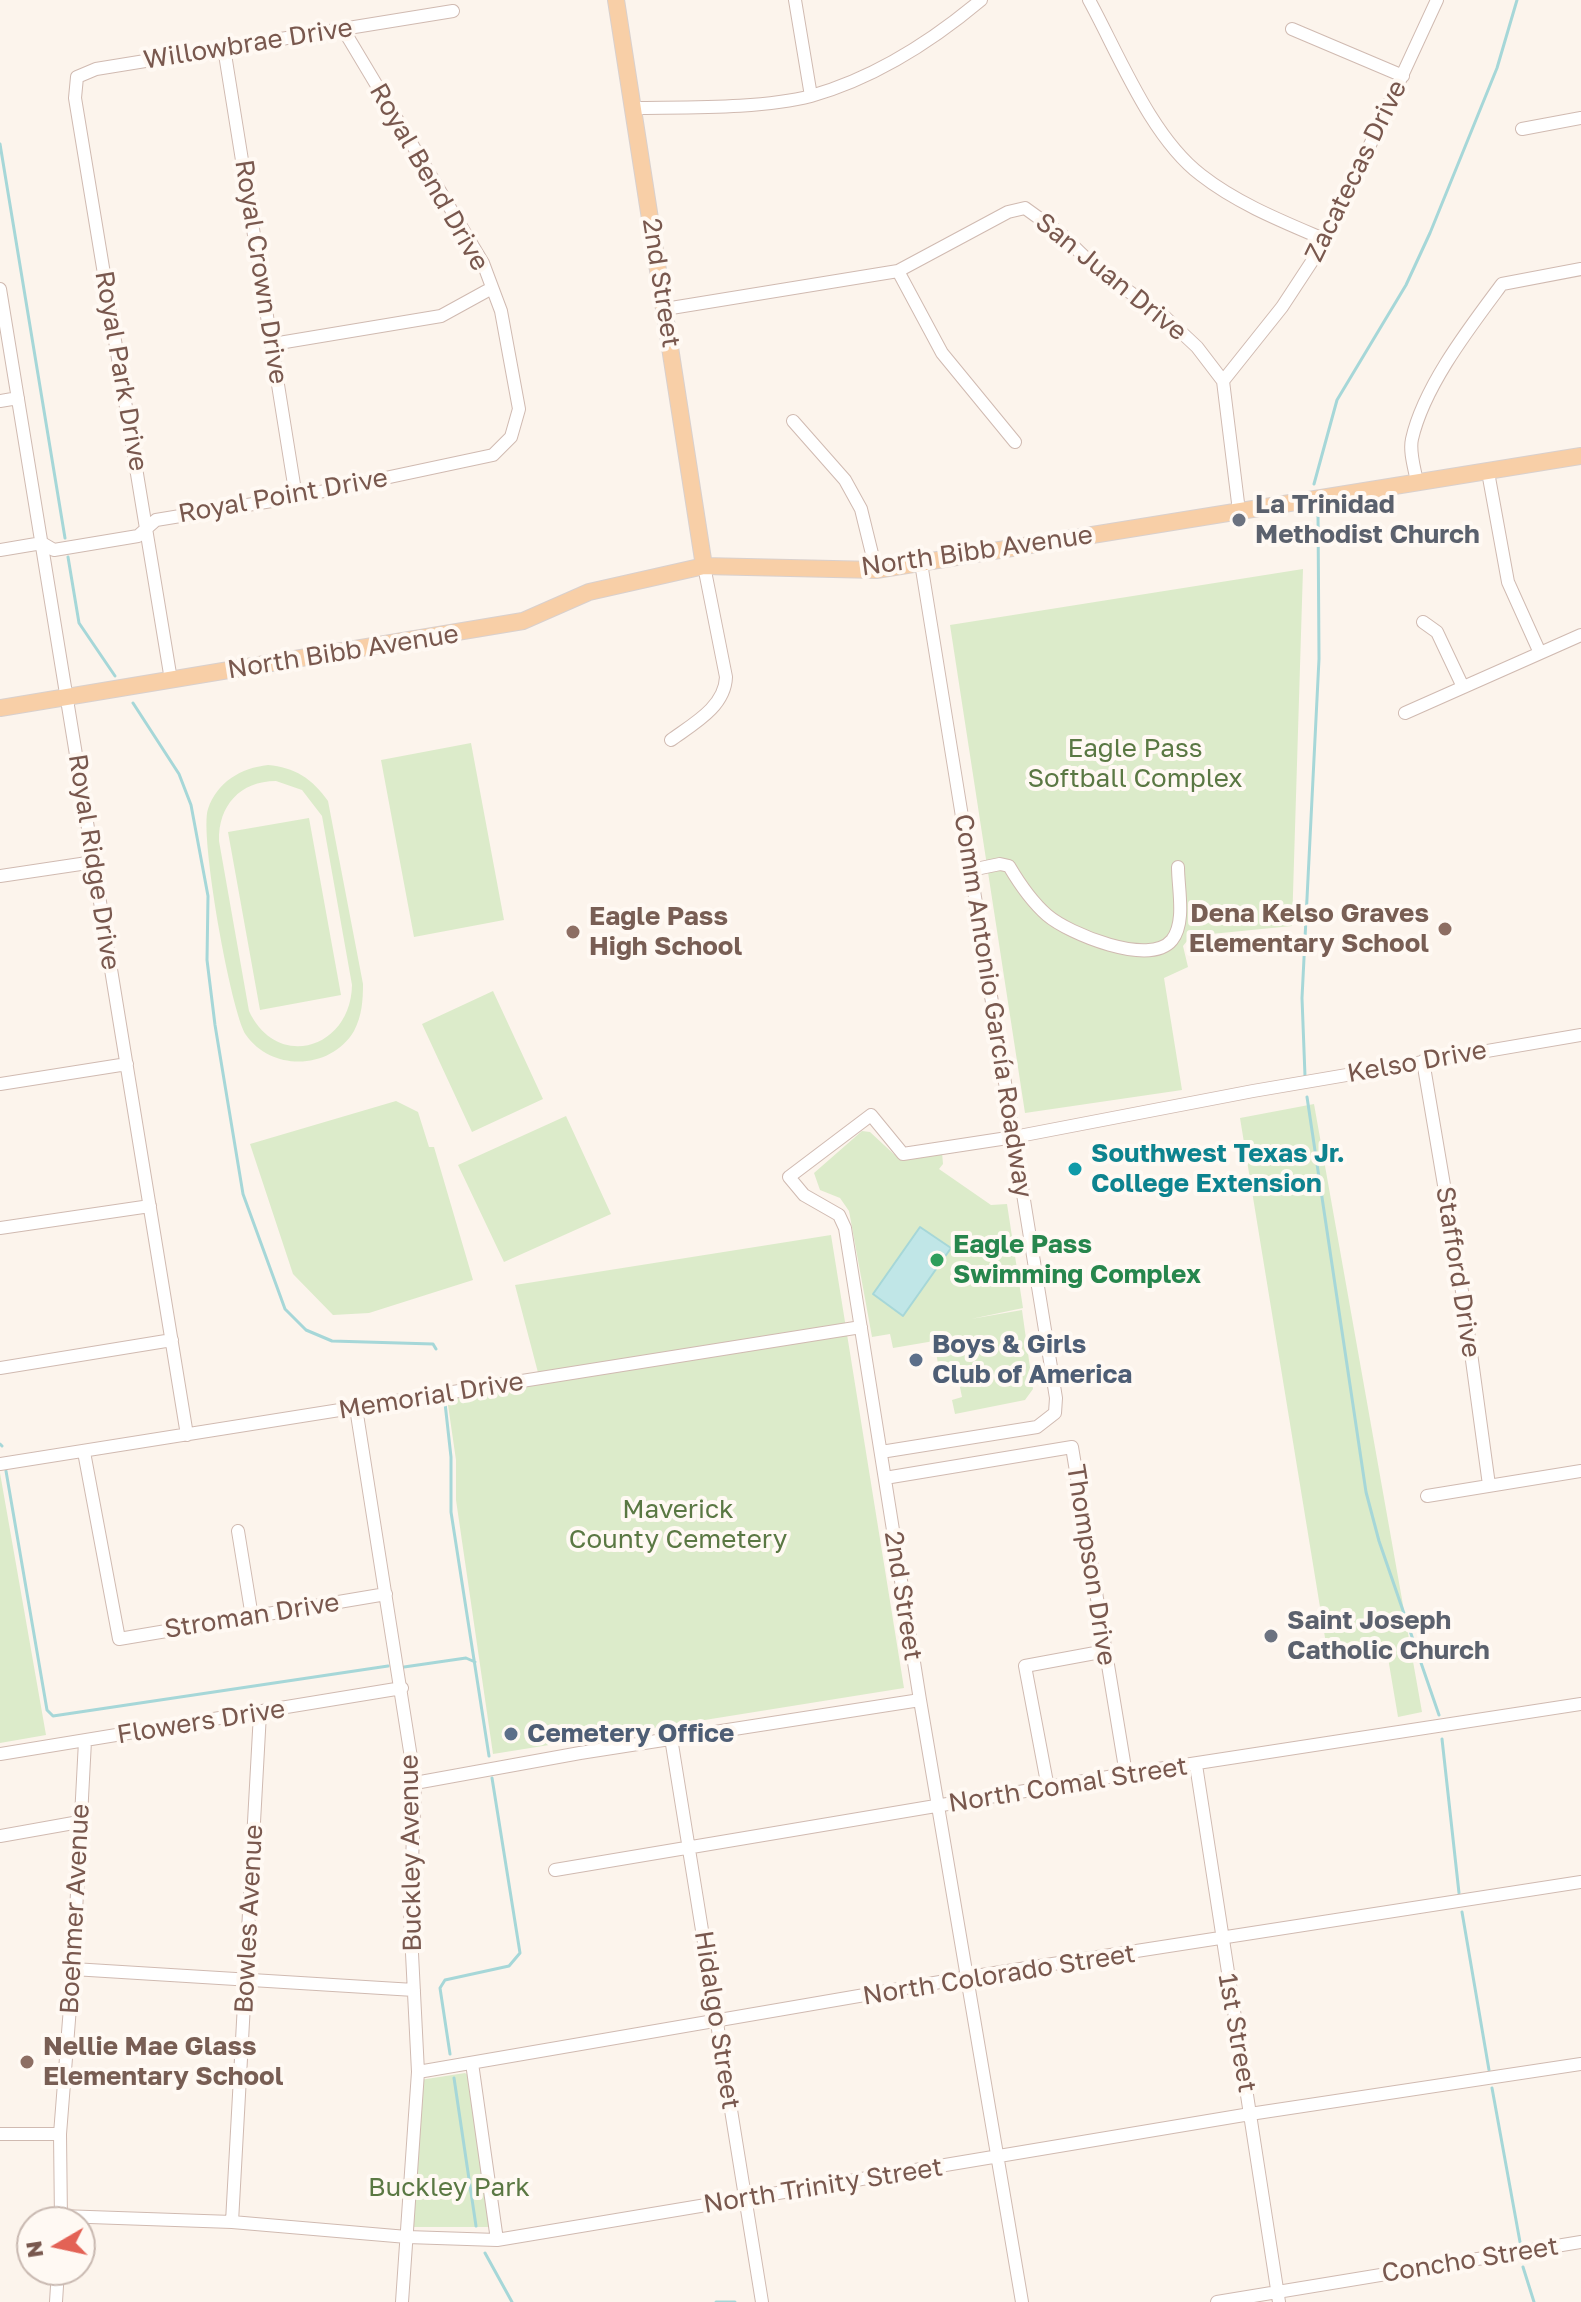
<!DOCTYPE html>
<html>
<head>
<meta charset="utf-8">
<style>
  body { margin:0 }
  #map { position:relative; width:1581px; height:2302px; overflow:hidden; background:#fcf4ec; font-family:"Golos Text",sans-serif }
  canvas { display:block }
  .north { position:absolute; left:16px; top:2206px; width:80px; height:80px; box-sizing:border-box; background:#fff9f3; border:2px solid #c9b9b1; border-radius:50%; rotate:261deg; font-size:22px; font-weight:700; line-height:32px; text-align:center; color:#79584e }
  .north::after { content:''; display:block; margin:auto; width:28px; height:36px; background:#e36255; clip-path:polygon(50% 0,100% 100%,50% 72%,0 100%) }
</style>
</head>
<body>
<div id="map">
<canvas width="1581" height="2302"></canvas>
<div class="north">N</div>
</div>
<script>
const ctx = document.querySelector('canvas').getContext('2d');
ctx.lineJoin = 'round';
function paint(path, color) { ctx.fillStyle = color; ctx.fill(path, 'evenodd'); }
function trace(path, color, width, dash) { ctx.strokeStyle = color; ctx.lineWidth = width; ctx.lineCap = dash ? 'butt' : 'round'; ctx.setLineDash(dash || []); ctx.stroke(path); }
function write(font, color, halo, rows, align = 'center') {
  ctx.font = font + ' "Golos Text",sans-serif'; ctx.lineWidth = 8; ctx.setLineDash([]); ctx.textBaseline = 'middle'; ctx.strokeStyle = halo; ctx.fillStyle = color; for (const [text, x, y, turn = 0] of rows) {
    ctx.save(); ctx.translate(x, y); ctx.rotate((+turn || 0) * Math.PI / 180); ctx.textAlign = isNaN(turn) ? turn : align; if (halo) ctx.strokeText(text, 0, 0); ctx.fillText(text, 0, 0); ctx.restore();
  }
}
const green = new Path2D(`
  M 1303,569 L 1292,926 L 1191,936 L 1183,946 L 1188,967 L 1164,978 L 1182,1090 L 1025,1113 L 950,625 Z
  M 471,743 L 504,920 L 414,937 L 381,760 Z
  M 268,765 C 294,767 313,779 328,801 L 363,984 C 363,1000 362,1016 354,1031 C 331,1070 272,1072 246,1035 C 231,1013 199,834 208,809 C 217,782 241,768 268,765 ZM 276,781 L 302,790 L 322,816 L 352,985 C 351,1049 277,1071 249,1011 L 219,841 C 218,806 240,781 276,781 Z
  M 309,818 L 341,995 L 260,1010 L 228,832 Z
  M 493,991 L 543,1099 L 472,1132 L 422,1024 Z
  M 396,1101 L 418,1112 L 429,1147 L 434,1147 L 473,1280 L 369,1313 L 333,1315 L 293,1274 L 250,1144 Z
  M 1314,1104 L 1422,1712 L 1398,1717 L 1387,1652 L 1329,1662 L 1240,1118 Z
  M 566,1116 L 611,1214 L 504,1262 L 458,1165 Z
  M 862,1131 L 870,1132 L 898,1158 L 942,1152 L 943,1164 L 939,1169 L 991,1205 L 1007,1204 L 1023,1308 L 971,1319 L 1022,1310 L 1033,1389 L 1025,1400 L 955,1414 L 952,1400 L 962,1397 L 957,1373 L 940,1375 L 934,1341 L 893,1348 L 890,1334 L 872,1337 L 849,1211 L 840,1198 L 820,1190 L 814,1173 Z
  M 831,1235 L 904,1688 L 493,1754 L 456,1500 L 456,1460 L 447,1398 L 541,1384 L 515,1285 Z
  M 0,1473 L 46,1735 L 0,1743 Z
  M 465,2073 L 469,2076 L 490,2227 L 413,2227 L 420,2080 Z`);
const water = new Path2D(`
  M 920,1227 L 951,1248 L 903,1316 L 873,1294 Z`);
const stream = new Path2D(`
  M 0,144 L 65,538
  M 1314,484 L 1337,400 L 1406,285 L 1430,233 L 1497,68 L 1517,0
  M 68,557 L 79,623 L 115,676
  M 133,703 L 179,774 L 191,805 L 208,896 L 207,960 L 215,1025 L 243,1194 L 285,1309 L 306,1330 L 332,1341 L 433,1344 L 436,1349
  M 1305,1076 L 1302,998 L 1319,659 L 1318,512
  M 1307,1097 L 1366,1492 L 1379,1541 L 1439,1715
  M 445,1403 L 451,1457 L 451,1512 L 489,1756
  M 0,1444 L 2,1446
  M 6,1471 L 47,1710 L 53,1716 L 388,1666
  M 404,1667 L 466,1658 L 475,1662
  M 1442,1739 L 1459,1893
  M 1462,1912 L 1489,2070
  M 450,2054 L 440,1988 L 445,1980 L 509,1966 L 520,1953 L 492,1778
  M 454,2078 L 476,2226
  M 1492,2088 L 1520,2242
  M 485,2253 L 512,2302
  M 1523,2267 L 1534,2302
  M 716,2302 L 735,2302`);
const minor = new Path2D(`
  M 795,0 L 811,96
  M 1089,0 C 1119,55 1151,137 1201,175 C 1238,204 1284,222 1326,240
  M 1292,29 L 1403,76
  M 224,48 L 296,497
  M 634,108 C 686,107 762,109 811,96 C 875,78 931,42 981,0
  M 1522,129 L 1581,118
  M 898,271 L 942,353 L 1015,442
  M 0,289 L 187,1435
  M 665,309 L 898,271 L 1008,212 L 1025,208 L 1061,234 L 1096,268 L 1166,318 L 1197,347 L 1223,381
  M 273,344 L 441,316 L 492,288
  M 0,401 L 18,398
  M 793,421 L 845,480 L 861,509 L 876,570
  M 1488,472 L 1508,582 L 1540,653
  M 1417,482 C 1415,470 1409,452 1412,439 C 1424,386 1470,327 1502,284 L 1581,269
  M 1239,511 L 1223,381 L 1282,307 L 1326,240 L 1437,0
  M 0,550 L 42,543 L 54,550 L 138,536 L 156,520 L 296,497 L 493,455 L 511,437 L 519,409 L 501,311 L 483,263 L 343,29
  M 1423,622 L 1437,632 L 1463,687
  M 171,680 L 75,98 L 77,77 L 96,69 L 453,11
  M 1405,713 L 1581,635
  M 671,740 C 693,724 725,707 726,677 L 704,566
  M 971,870 L 1000,864 L 1009,866 C 1019,883 1031,901 1047,915 C 1069,934 1150,967 1172,940 C 1186,922 1178,889 1178,867
  M 0,876 L 94,862
  M 1423,1061 L 1465,1309 L 1489,1485
  M 0,1084 L 127,1064
  M 0,1228 L 150,1206
  M 0,1368 L 172,1340
  M 356,1408 L 415,1783 L 410,1914 L 418,2072 L 402,2302
  M 84,1452 L 119,1639 L 386,1594
  M 881,1452 L 1037,1427 L 1055,1413 L 1056,1398 L 921,563
  M 0,1464 L 861,1327
  M 885,1478 L 1072,1447 L 1126,1774
  M 1427,1496 L 1581,1471
  M 238,1531 L 252,1617
  M 671,1738 L 762,2302
  M 0,1754 L 402,1688
  M 1196,1765 L 1279,2302
  M 415,1783 L 580,1753 L 920,1700
  M 1048,1788 L 1025,1666 L 1106,1651
  M 0,1836 L 79,1822
  M 555,1870 L 1126,1774 L 1581,1704
  M 73,1969 L 414,1990
  M 472,2063 L 497,2240
  M 418,2072 L 969,1977 L 1581,1882
  M 0,2134 L 60,2134
  M 61,2216 L 232,2222 L 407,2237 L 497,2240 L 1250,2114 L 1581,2064
  M 61,2221 L 60,2134 L 73,1969 L 85,1741
  M 232,2222 L 260,1713
  M 56,2302 L 58,2270
  M 1022,2302 L 920,1700 L 845,1228 L 839,1215 L 804,1195 L 789,1177 L 871,1115 L 903,1154 L 1014,1137 L 1253,1091 L 1581,1035
  M 1217,2302 L 1581,2242`);
const major = new Path2D(`
  M 616,0 L 704,566
  M 0,708 L 523,621 L 589,592 L 704,566 L 876,570 L 1581,456`);
const markers = [
  [1239,520,8,"#6b7280"],
  [1445,929,8,"#8d6e63"],
  [573,932,8,"#8d6e63"],
  [1075,1169,8,"#0f9aa8"],
  [937,1260,8,"#2e9e5b"],
  [916,1360,8,"#5c6f8a"],
  [1271,1636,8,"#6b7280"],
  [511,1734,8,"#5c6f8a"],
  [27,2062,8,"#8d6e63"]
];
const streetNames = [
  ["Willowbrae Drive",248,44,-9],
  ["Zacatecas Drive",1356,171,-64],
  ["Royal Bend Drive",429,177,60],
  ["Royal Crown Drive",261,272,81],
  ["San Juan Drive",1111,277,39],
  ["2nd Street",661,283,81],
  ["Royal Park Drive",121,371,80],
  ["Royal Point Drive",283,496,-10],
  ["North Bibb Avenue",977,551,-8],
  ["North Bibb Avenue",343,652,-9],
  ["Royal Ridge Drive",94,862,81],
  ["Comm Antonio García Roadway",993,1006,81],
  ["Kelso Drive",1417,1062,-10],
  ["Stafford Drive",1458,1272,81],
  ["Memorial Drive",431,1396,-9],
  ["Thompson Drive",1091,1565,81],
  ["2nd Street",903,1596,81],
  ["Stroman Drive",252,1616,-9],
  ["Flowers Drive",201,1722,-9],
  ["North Comal Street",1068,1785,-9],
  ["Buckley Avenue",411,1853,-91],
  ["Boehmer Avenue",75,1909,-87],
  ["Bowles Avenue",249,1919,-87],
  ["North Colorado Street",999,1975,-9],
  ["Hidalgo Street",717,2020,81],
  ["1st Street",1237,2033,80],
  ["North Trinity Street",823,2186,-9],
  ["Concho Street",1470,2260,-9]
];
const worshipNames = [
  ["La Trinidad",1255,505],
  ["Methodist Church",1255,535],
  ["Saint Joseph",1287,1621],
  ["Catholic Church",1287,1651]
];
const parkNames = [
  ["Eagle Pass",1135,749],
  ["Softball Complex",1135,779],
  ["Maverick",678,1510],
  ["County Cemetery",678,1540],
  ["Buckley Park",449,2188]
];
const educationNames = [
  ["Dena Kelso Graves",1429,914,"right"],
  ["Elementary School",1429,944,"right"],
  ["Eagle Pass",589,917],
  ["High School",589,947],
  ["Nellie Mae Glass",43,2047],
  ["Elementary School",43,2077]
];
const cultureNames = [
  ["Southwest Texas Jr.",1091,1154],
  ["College Extension",1091,1184]
];
const leisureNames = [
  ["Eagle Pass",953,1245],
  ["Swimming Complex",953,1275]
];
const serviceNames = [
  ["Boys & Girls",932,1345],
  ["Club of America",932,1375],
  ["Cemetery Office",527,1734]
];
paint(green, '#dcebca');
paint(water, '#c0e6e7');
trace(water, '#a6d7d8', 2);
trace(stream, '#a6d7d8', 3);
trace(minor, '#d0bab1', 14);
trace(major, '#d9d0cd', 18);
trace(minor, '#fff', 12);
trace(major, '#f8cfa7', 16);
for (const [x, y, r, color] of markers) { const dot = new Path2D(); dot.arc(x, y, r, 0, 2 * Math.PI); ctx.fillStyle = color; ctx.fill(dot); trace(dot, '#fff9f3', 3); }
write('26px', '#79584e', '#fff9f3', streetNames);
write('bold 26px', '#5b616d', '#fff9f3', worshipNames, 'left');
write('26px', '#5a7843', '#fff9f3', parkNames);
write('bold 26px', '#785e54', '#fff9f3', educationNames, 'left');
write('bold 26px', '#0d838f', '#fff9f3', cultureNames, 'left');
write('bold 26px', '#27864d', '#fff9f3', leisureNames, 'left');
write('bold 26px', '#4e5e75', '#fff9f3', serviceNames, 'left');
</script>
</body>
</html>
